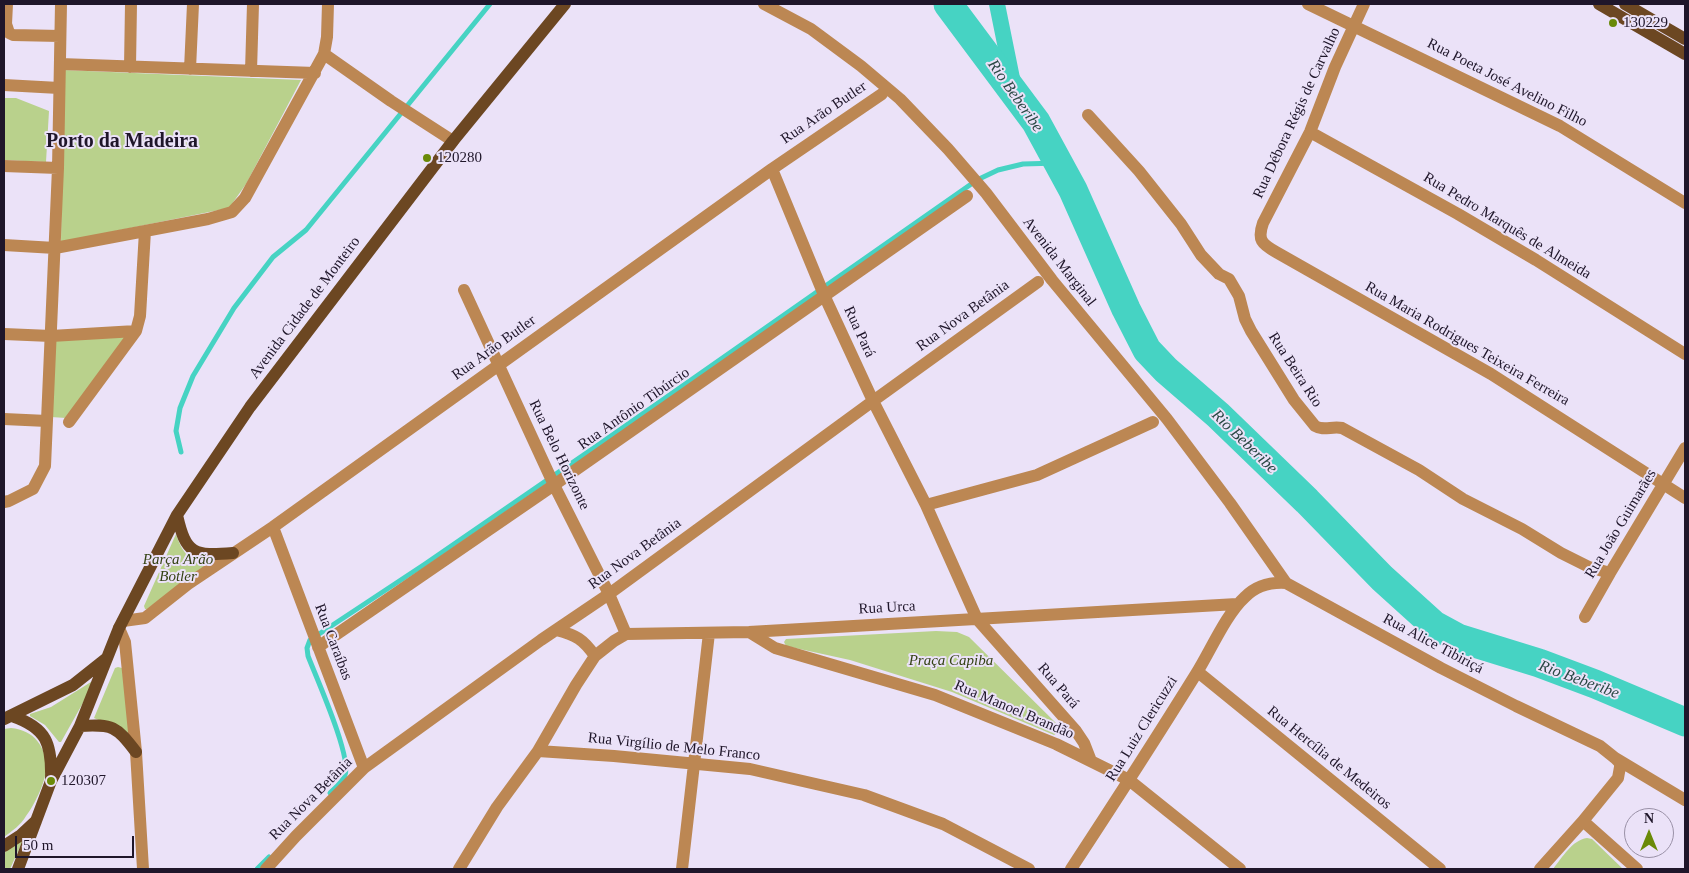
<!DOCTYPE html>
<html>
<head>
<meta charset="utf-8">
<style>
  body { margin:0 }
  #map { position:relative; width:1689px; height:873px; overflow:hidden; background:#ebe2f8; font-family:Georgia,serif }
  canvas { display:block }
  .frame { position:absolute; inset:0; border:5px solid #1f162a; pointer-events:none }
  .north { position:absolute; left:1624px; top:808px; width:50px; height:50px; box-sizing:border-box; background:#ebe2f8; border:1px solid #9990a6; border-radius:50%; rotate:0deg; font-size:14px; font-weight:700; line-height:20px; text-align:center; color:#1f162a }
  .north::after { content:''; display:block; margin:auto; width:18px; height:22px; background:#6a8a08; clip-path:polygon(50% 0,100% 100%,50% 72%,0 100%) }
  .scale { position:absolute; left:15px; top:836px; width:119px; height:22px; box-sizing:border-box; border:2px solid #1f162a; border-top:0; padding-left:6px; font-size:15px; line-height:18px; white-space:nowrap; color:#1f162a; -webkit-text-stroke:4px #ebe2f8; paint-order:stroke }
</style>
</head>
<body>
<div id="map">
<canvas width="1689" height="873"></canvas>
<div class="frame"></div>
<div class="north">N</div>
<div class="scale">50 m</div>
</div>
<script>
const ctx = document.querySelector('canvas').getContext('2d');
ctx.lineJoin = 'round';
function paint(path, color) { ctx.fillStyle = color; ctx.fill(path, 'evenodd'); }
function trace(path, color, width, dash) { ctx.strokeStyle = color; ctx.lineWidth = width; ctx.lineCap = dash ? 'butt' : 'round'; ctx.setLineDash(dash || []); ctx.stroke(path); }
function write(font, color, halo, rows, align = 'center') {
  ctx.font = font + ' Georgia,serif'; ctx.lineWidth = 4; ctx.setLineDash([]); ctx.textBaseline = 'middle'; ctx.strokeStyle = halo; ctx.fillStyle = color; for (const [text, x, y, turn = 0] of rows) {
    ctx.save(); ctx.translate(x, y); ctx.rotate((+turn || 0) * Math.PI / 180); ctx.textAlign = isNaN(turn) ? turn : align; if (halo) ctx.strokeText(text, 0, 0); ctx.fillText(text, 0, 0); ctx.restore();
  }
}
const green = new Path2D(`
  M 63,70 L 301,80 L 246,184 L 229,208 L 61,242 Z
  M 4,98 L 16,98 L 49,111 L 46,162 L 4,160 Z
  M 130,333 L 66,418 L 51,417 L 55,339 Z
  M 176,534 C 181,550 189,562 206,566 L 147,609 L 145,609 L 144,606 Z
  M 936,631 L 957,632 L 969,637 L 1058,725 L 1060,728 L 1059,732 L 1054,735 L 952,692 L 850,660 L 786,646 L 784,642 L 786,639 Z
  M 118,667 L 122,668 L 131,735 L 94,718 L 115,668 Z
  M 91,682 L 93,685 L 61,742 L 59,742 L 45,725 L 30,716 L 30,714 L 51,707 Z
  M 11,728 C 34,730 47,747 46,770 C 45,783 34,806 26,816 C 21,825 12,831 4,837 L 4,729 Z
  M 1587,838 L 1592,839 L 1623,869 L 1553,869 C 1562,858 1572,840 1587,838 Z
  M 23,840 L 10,869 L 4,869 L 4,853 Z`);
const stream = new Path2D(`
  M 181,452 L 176,431 L 180,408 L 193,376 L 234,308 L 273,257 L 306,230 L 490,4
  M 330,793 C 335,788 343,782 345,775 C 352,757 316,677 308,656 L 307,648 L 310,640 L 425,564 L 598,445 L 977,180 L 998,170 L 1023,164 L 1058,163
  M 257,869 L 269,857`);
const canal = new Path2D(`
  M 997,4 L 1015,93`);
const river = new Path2D(`
  M 948,4 L 1036,122 L 1073,190 L 1126,309 L 1147,350 L 1166,370 L 1218,415 L 1307,501 L 1382,578 L 1434,625 L 1458,638 L 1539,663 L 1595,684 L 1685,722`);
const minor = new Path2D(`
  M 7,4 L 6,24 L 9,33 L 13,35 L 60,36
  M 764,4 L 811,29 L 861,66 L 900,99 L 948,149 L 986,193 L 1052,280 L 1167,419 L 1230,503 L 1286,583
  M 1308,4 L 1560,126 L 1685,203
  M 1364,4 L 1335,67 L 1310,132 L 1263,223 C 1257,240 1262,244 1276,252 L 1491,374 L 1685,498
  M 324,54 L 391,101 L 453,141
  M 60,64 L 315,73
  M 130,67 L 131,4
  M 190,69 L 193,4
  M 251,71 L 253,4
  M 4,85 L 59,88
  M 1088,115 L 1139,171 L 1181,224 L 1201,255 L 1219,274 L 1229,279 L 1239,296 L 1245,319 L 1251,331 L 1294,400 L 1315,426 C 1323,431 1332,426 1342,428 L 1419,470 L 1463,499 L 1522,529 L 1561,553 L 1589,567 L 1610,573
  M 1310,132 L 1458,214 L 1536,260 L 1685,354
  M 4,166 L 58,168
  M 772,169 L 824,295 L 873,401 L 926,505 L 977,619 L 1076,731 L 1084,743 L 1091,761
  M 145,231 L 208,219 L 232,212 L 245,198 L 324,54 L 327,37 L 328,4
  M 4,245 L 55,248 L 145,231 L 140,316 L 136,331 L 51,336 L 4,334
  M 464,290 L 554,485 L 609,594 L 626,634
  M 4,419 L 47,421
  M 69,422 L 136,331
  M 4,502 L 9,501 L 33,489 L 45,466 L 58,168 L 61,4
  M 926,505 L 1037,475 L 1153,422
  M 273,527 L 364,768
  M 1585,617 L 1610,573 L 1685,448
  M 123,621 L 145,618 L 188,584 L 273,527 L 772,169 L 882,94
  M 119,628 L 125,642 L 136,752 L 143,869
  M 556,630 C 576,635 583,639 595,656 L 614,641 L 626,634 L 749,632 L 1237,604
  M 749,632 L 775,648 L 935,695 L 1056,744 L 1129,780 L 1240,869
  M 318,647 L 554,485 L 967,196
  M 1198,672 L 1440,869
  M 538,751 L 614,756 L 750,769 L 864,795 L 943,824 L 1029,869
  M 1583,821 L 1637,869
  M 266,869 L 296,836 L 364,768 L 541,640 L 609,594 L 873,401 L 1038,282
  M 459,869 L 497,807 L 538,751 L 576,685 L 595,656
  M 682,869 L 709,633
  M 1071,869 C 1113,805 1155,740 1196,674 C 1210,652 1226,614 1245,597 C 1256,586 1271,582 1286,583 L 1441,668 L 1516,706 L 1600,746 L 1615,758 L 1685,800
  M 1540,869 L 1583,821 L 1618,778 L 1620,767 L 1620,763 L 1615,758`);
const major = new Path2D(`
  M 1599,4 L 1685,54
  M 1625,4 L 1685,39
  M 177,515 C 186,555 194,556 233,553
  M 12,716 C 47,728 52,744 51,779
  M 4,719 L 73,685 L 107,658
  M 80,726 C 113,724 116,726 136,752
  M 4,846 L 21,835 L 36,821
  M 18,869 L 51,781 L 80,726 L 119,628 L 177,515 L 250,407 L 453,141 L 565,4`);
const markers = [
  [1613,23,5,"#6a8a08"],
  [427,158,5,"#6a8a08"],
  [51,781,5,"#6a8a08"]
];
const poiNames = [
  ["130229",1623,23],
  ["120280",437,158],
  ["120307",61,781]
];
const streetNames = [
  ["Rua Poeta José Avelino Filho",1507,83,27],
  ["Rua Arão Butler",824,113,-34],
  ["Rua Débora Régis de Carvalho",1297,113,-65],
  ["Rua Pedro Marquês de Almeida",1507,226,31],
  ["Avenida Marginal",1059,262,52],
  ["Avenida Cidade de Monteiro",305,308,-53],
  ["Rua Nova Betânia",963,316,-36],
  ["Rua Pará",859,332,65],
  ["Rua Maria Rodrigues Teixeira Ferreira",1467,344,30],
  ["Rua Arão Butler",494,348,-36],
  ["Rua Beira Rio",1295,370,57],
  ["Rua Antônio Tibúrcio",634,409,-35],
  ["Rua Belo Horizonte",559,455,64],
  ["Rua João Guimarães",1621,524,-59],
  ["Rua Nova Betânia",635,554,-36],
  ["Rua Urca",887,608,-3],
  ["Rua Caraíbas",333,642,69],
  ["Rua Alice Tibiriçá",1433,644,28],
  ["Rua Pará",1058,686,49],
  ["Rua Manoel Brandão",1014,710,23],
  ["Rua Luiz Clericuzzi",1142,729,-58],
  ["Rua Virgílio de Melo Franco",674,747,6],
  ["Rua Hercília de Medeiros",1329,758,39],
  ["Rua Nova Betânia",311,799,-45]
];
const parkNames = [
  ["Parça Arão",178,560],
  ["Botler",178,577],
  ["Praça Capiba",951,661]
];
const waterNames = [
  ["Rio Beberibe",1015,96,55],
  ["Rio Beberibe",1244,442,44],
  ["Rio Beberibe",1579,680,20]
];
const districtNames = [
  ["Porto da Madeira",122,142]
];
paint(green, '#b9d18c');
trace(stream, '#46d3c3', 5);
trace(canal, '#46d3c3', 16);
trace(river, '#46d3c3', 29);
trace(minor, '#bc8753', 12);
trace(major, '#6c4722', 12);
for (const [x, y, r, color] of markers) { const dot = new Path2D(); dot.arc(x, y, r, 0, 2 * Math.PI); ctx.fillStyle = color; ctx.fill(dot); trace(dot, '#ebe2f8', 2); }
write('15px', '#1f162a', '#ebe2f8', poiNames, 'left');
write('15px', '#1f162a', '#ebe2f8', streetNames);
write('italic 15px', '#344213', '#ebe2f8', parkNames);
write('italic 16px', '#2a4844', '#ebe2f8', waterNames);
write('bold 20px', '#1f162a', '#ebe2f8', districtNames);
</script>
</body>
</html>
